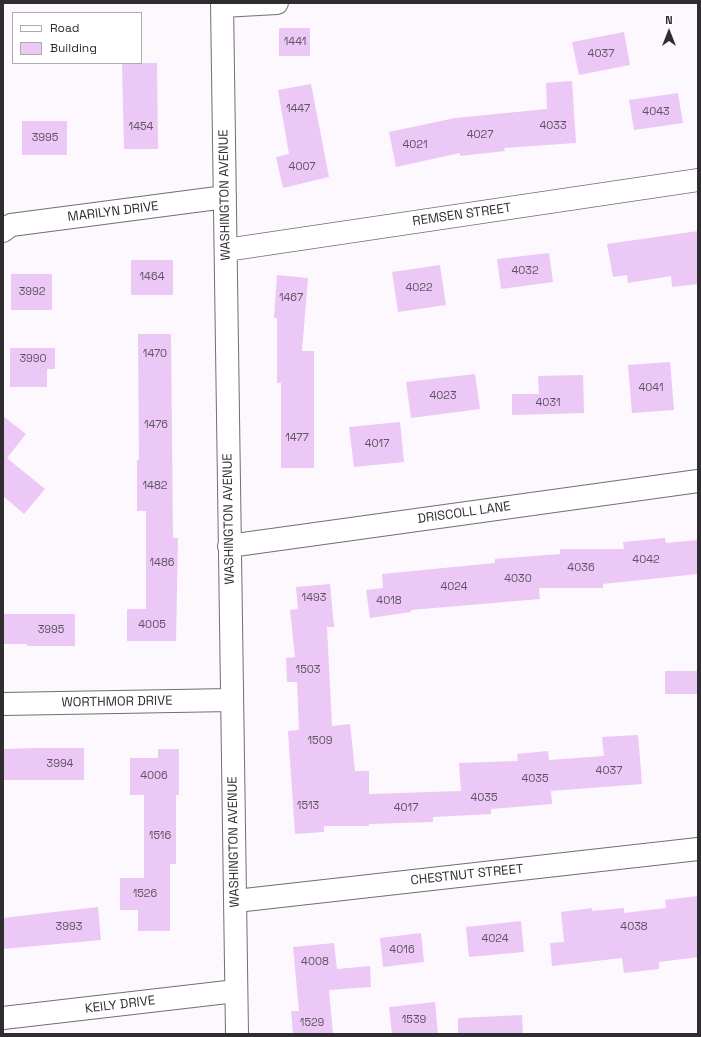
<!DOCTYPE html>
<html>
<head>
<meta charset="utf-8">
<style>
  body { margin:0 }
  #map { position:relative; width:701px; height:1037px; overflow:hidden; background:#fdf7fe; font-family:"Space Grotesk",sans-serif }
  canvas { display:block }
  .frame { position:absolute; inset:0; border:4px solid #302d31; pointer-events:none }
  .legend { position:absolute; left:12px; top:12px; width:130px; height:52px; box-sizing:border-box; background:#fff; border:1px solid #acabad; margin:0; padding:5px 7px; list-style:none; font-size:12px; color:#302d31 }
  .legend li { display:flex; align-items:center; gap:8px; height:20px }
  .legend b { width:20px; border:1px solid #acabad }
  .north { position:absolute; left:649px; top:12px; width:40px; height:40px; -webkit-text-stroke:3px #fff; paint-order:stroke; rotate:0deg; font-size:11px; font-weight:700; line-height:16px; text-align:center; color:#302d31 }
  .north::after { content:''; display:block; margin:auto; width:14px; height:18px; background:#302d31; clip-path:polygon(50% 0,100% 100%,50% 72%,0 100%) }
</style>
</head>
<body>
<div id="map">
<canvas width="701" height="1037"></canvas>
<div class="frame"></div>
<ul class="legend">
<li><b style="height:5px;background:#fff"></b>Road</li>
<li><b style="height:11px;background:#ecc8f7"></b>Building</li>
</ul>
<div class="north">N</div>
</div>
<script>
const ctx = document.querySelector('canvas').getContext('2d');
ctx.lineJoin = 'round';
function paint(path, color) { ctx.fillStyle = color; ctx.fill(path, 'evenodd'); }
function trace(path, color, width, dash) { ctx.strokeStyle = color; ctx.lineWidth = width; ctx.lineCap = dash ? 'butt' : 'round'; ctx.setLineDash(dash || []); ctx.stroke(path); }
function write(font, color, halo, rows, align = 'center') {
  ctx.font = font + ' "Space Grotesk",sans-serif'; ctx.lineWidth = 4; ctx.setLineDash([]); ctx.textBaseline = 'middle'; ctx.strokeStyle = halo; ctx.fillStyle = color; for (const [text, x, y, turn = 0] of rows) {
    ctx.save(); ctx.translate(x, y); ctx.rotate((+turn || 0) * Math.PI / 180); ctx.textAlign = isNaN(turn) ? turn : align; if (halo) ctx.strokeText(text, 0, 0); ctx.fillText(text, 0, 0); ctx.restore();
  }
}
const building = new Path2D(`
  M 279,28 L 310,28 L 310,56 L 279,56 Z
  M 624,32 L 630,65 L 579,75 L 572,42 Z
  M 122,63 L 157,63 L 158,149 L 124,149 Z
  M 572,81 L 576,143 L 504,148 L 505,151 L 460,156 L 460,153 L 396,167 L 389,132 L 455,118 L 547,109 L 546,83 Z
  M 311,84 L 329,177 L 283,188 L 276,157 L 289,154 L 278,90 Z
  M 678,93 L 683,123 L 634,130 L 629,100 Z
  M 22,121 L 67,121 L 67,155 L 22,155 Z
  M 698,231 L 698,284 L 672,287 L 671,276 L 628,283 L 627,275 L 613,277 L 607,244 Z
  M 549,253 L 553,282 L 501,289 L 497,259 Z
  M 131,260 L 173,260 L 173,295 L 131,295 Z
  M 440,265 L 446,305 L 398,312 L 392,272 Z
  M 11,274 L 52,274 L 52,310 L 11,310 Z
  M 277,275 L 308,278 L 302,351 L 314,351 L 314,468 L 281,468 L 281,383 L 277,383 L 277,318 L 274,318 Z
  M 138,334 L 171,334 L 173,538 L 178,538 L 176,641 L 127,641 L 127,609 L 146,609 L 146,511 L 137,511 L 137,460 L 139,460 Z
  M 10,348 L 55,348 L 55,369 L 47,369 L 47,387 L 10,387 Z
  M 670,362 L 674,410 L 632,413 L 628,365 Z
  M 475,374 L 480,409 L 411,418 L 406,382 Z
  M 583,375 L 584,413 L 512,415 L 512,394 L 539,394 L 538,376 Z
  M 3,416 L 26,434 L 7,458 L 45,489 L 24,514 L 3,496 Z
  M 400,422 L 404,462 L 354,467 L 349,427 Z
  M 665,538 L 666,543 L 698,540 L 698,574 L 603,584 L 603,588 L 539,588 L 540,599 L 411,610 L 411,612 L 370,618 L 366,590 L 383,588 L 382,574 L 495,563 L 495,559 L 560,554 L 560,549 L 624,549 L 623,542 Z
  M 330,584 L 334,627 L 327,627 L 332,726 L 350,724 L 355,771 L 369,771 L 369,794 L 461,791 L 459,763 L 518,761 L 517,754 L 548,751 L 549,760 L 604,756 L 602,737 L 638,735 L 642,784 L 551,791 L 552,804 L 491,809 L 491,814 L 433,817 L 433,822 L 369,824 L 369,826 L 324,826 L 324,832 L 295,834 L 288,731 L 299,730 L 297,682 L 287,682 L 286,658 L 295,657 L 290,610 L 298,609 L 296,587 Z
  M 3,614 L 75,614 L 75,646 L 27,646 L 27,644 L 3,644 Z
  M 665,671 L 698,671 L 698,694 L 665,694 Z
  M 36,748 L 84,748 L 84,780 L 3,780 L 3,749 Z
  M 158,749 L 179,749 L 179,795 L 176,795 L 176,864 L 170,864 L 170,931 L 138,931 L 138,910 L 120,910 L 120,878 L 144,878 L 144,795 L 130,795 L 130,758 L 158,758 Z
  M 698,896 L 698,957 L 659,962 L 659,969 L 624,973 L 622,958 L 552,966 L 550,943 L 564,942 L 561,912 L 592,908 L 592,911 L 624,908 L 624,913 L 666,908 L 665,900 Z
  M 98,907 L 101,940 L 3,949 L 3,918 Z
  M 521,921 L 524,952 L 469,957 L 466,927 Z
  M 421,933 L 424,962 L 383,967 L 380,938 Z
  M 334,943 L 337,969 L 370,966 L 371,987 L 329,990 L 333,1034 L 293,1034 L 291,1011 L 299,1011 L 293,947 Z
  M 435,1002 L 438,1034 L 392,1034 L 389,1007 Z
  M 522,1015 L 523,1034 L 458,1034 L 458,1018 Z`);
const minor = new Path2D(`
  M 222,3 L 237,1034
  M 222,6 L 277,3
  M 3,231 L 11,225 L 225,197
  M 226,250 L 698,180
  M 229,546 L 698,481
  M 3,704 L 231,700
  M 236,901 L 698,849
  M 3,1018 L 236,991`);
const numberNames = [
  ["1441",295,42],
  ["4037",601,54],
  ["1447",298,109],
  ["4043",656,112],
  ["4033",553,126],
  ["1454",141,127],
  ["4027",480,135],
  ["3995",45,138],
  ["4021",415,145],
  ["4007",302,167],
  ["4032",525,271],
  ["1464",152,277],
  ["4022",419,288],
  ["3992",32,292],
  ["1467",291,298],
  ["1470",155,354],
  ["3990",33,359],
  ["4041",651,388],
  ["4023",443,396],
  ["4031",548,403],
  ["1476",156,425],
  ["1477",297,438],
  ["4017",377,444],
  ["1482",155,486],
  ["4042",646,560],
  ["1486",162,563],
  ["4036",581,568],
  ["4030",518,579],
  ["4024",454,587],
  ["1493",314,598],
  ["4018",389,601],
  ["4005",152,625],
  ["3995",51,630],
  ["1503",308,670],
  ["1509",320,741],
  ["3994",60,764],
  ["4037",609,771],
  ["4006",154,776],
  ["4035",535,779],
  ["4035",484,798],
  ["1513",308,806],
  ["4017",406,808],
  ["1516",160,836],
  ["1526",145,894],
  ["3993",69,927],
  ["4038",634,927],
  ["4024",495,939],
  ["4016",402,950],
  ["4008",315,962],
  ["1539",414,1020],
  ["1529",312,1023]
];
const streetNames = [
  ["WASHINGTON AVENUE",225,195,-91],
  ["MARILYN DRIVE",113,212,-7],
  ["REMSEN STREET",462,215,-8],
  ["DRISCOLL LANE",464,513,-8],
  ["WASHINGTON AVENUE",229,519,-91],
  ["WORTHMOR DRIVE",117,702,-1],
  ["WASHINGTON AVENUE",234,842,-91],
  ["CHESTNUT STREET",467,875,-6],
  ["KEILY DRIVE",120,1005,-7]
];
paint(building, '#ecc8f7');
trace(minor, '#746c76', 24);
trace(minor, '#fff', 22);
write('11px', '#5f5462', null, numberNames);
write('13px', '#302d31', '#fff', streetNames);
</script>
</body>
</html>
